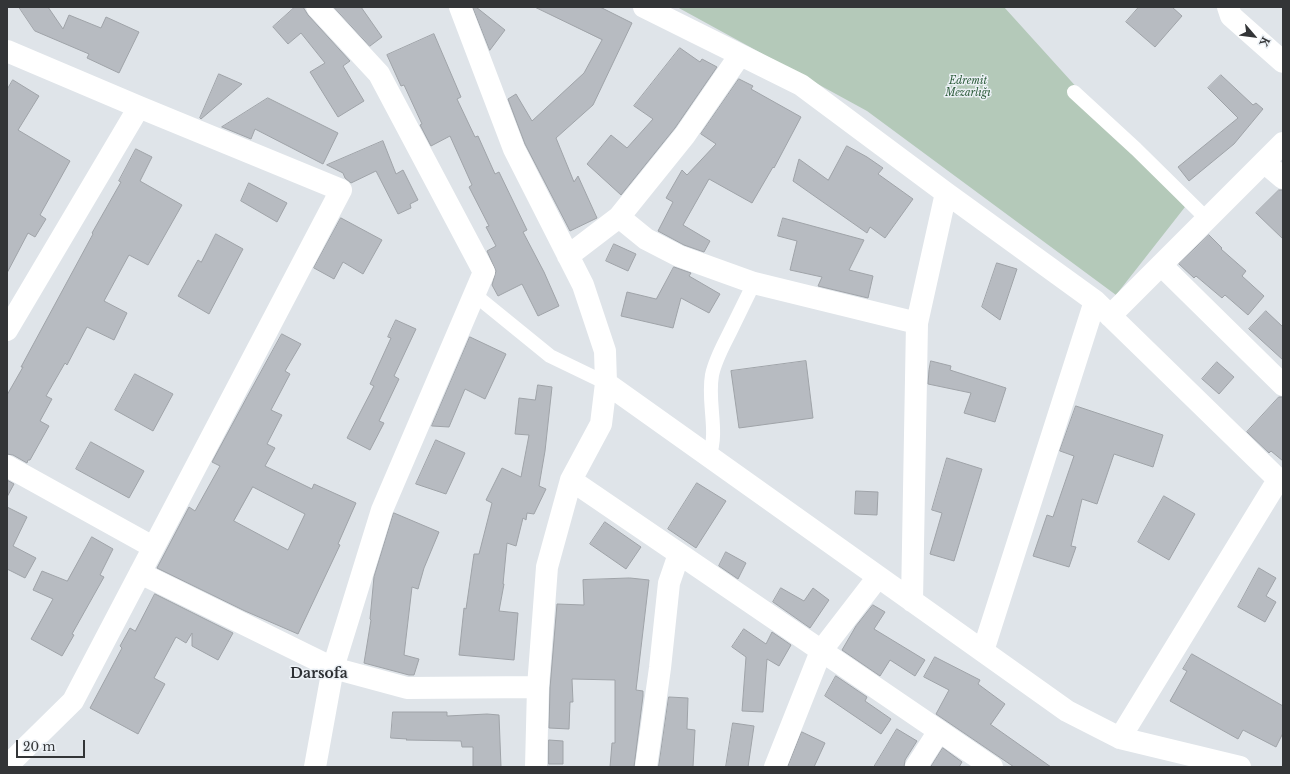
<!DOCTYPE html>
<html>
<head>
<meta charset="utf-8">
<style>
  body { margin:0 }
  #map { position:relative; width:1290px; height:774px; overflow:hidden; background:#dfe4e9; font-family:"Libre Baskerville",serif }
  canvas { display:block }
  .frame { position:absolute; inset:0; border:8px solid #333537; pointer-events:none }
  .north { position:absolute; left:1234px; top:16px; width:40px; height:40px; -webkit-text-stroke:3px #ecf1f6; paint-order:stroke; rotate:118deg; font-size:11px; font-weight:700; line-height:16px; text-align:center; color:#333537 }
  .north::after { content:''; display:block; margin:auto; width:14px; height:18px; background:#333537; clip-path:polygon(50% 0,100% 100%,50% 72%,0 100%) }
  .scale { position:absolute; left:16px; top:740px; width:69px; height:18px; box-sizing:border-box; border:2px solid #333537; border-top:0; padding-left:5px; font-size:12px; line-height:14px; white-space:nowrap; color:#333537; -webkit-text-stroke:3px #ecf1f6; paint-order:stroke }
</style>
</head>
<body>
<div id="map">
<canvas width="1290" height="774"></canvas>
<div class="frame"></div>
<div class="north">K</div>
<div class="scale">20 m</div>
</div>
<script>
const ctx = document.querySelector('canvas').getContext('2d');
ctx.lineJoin = 'round';
function paint(path, color) { ctx.fillStyle = color; ctx.fill(path, 'evenodd'); }
function trace(path, color, width, dash) { ctx.strokeStyle = color; ctx.lineWidth = width; ctx.lineCap = dash ? 'butt' : 'round'; ctx.setLineDash(dash || []); ctx.stroke(path); }
function write(font, color, halo, rows, align = 'center') {
  ctx.font = font + ' "Libre Baskerville",serif'; ctx.lineWidth = 3; ctx.setLineDash([]); ctx.textBaseline = 'middle'; ctx.strokeStyle = halo; ctx.fillStyle = color; for (const [text, x, y, turn = 0] of rows) {
    ctx.save(); ctx.translate(x, y); ctx.rotate((+turn || 0) * Math.PI / 180); ctx.textAlign = isNaN(turn) ? turn : align; if (halo) ctx.strokeText(text, 0, 0); ctx.fillText(text, 0, 0); ctx.restore();
  }
}
const green = new Path2D(`
  M 677,7 L 1004,7 L 1185,207 L 1116,295 L 867,111 Z`);
const building = new Path2D(`
  M 19,7 L 48,7 L 63,29 L 69,15 L 101,28 L 106,17 L 139,32 L 119,73 L 87,58 L 89,54 L 35,31 Z
  M 295,7 L 303,7 L 308,15 L 350,61 L 343,66 L 364,101 L 338,117 L 310,72 L 325,63 L 301,33 L 288,44 L 273,27 Z
  M 334,7 L 361,7 L 382,37 L 370,46 Z
  M 473,7 L 476,7 L 505,30 L 490,50 Z
  M 535,7 L 600,7 L 632,23 L 593,105 L 556,138 L 574,182 L 578,176 L 597,218 L 570,231 L 525,144 L 508,99 L 516,94 L 532,121 L 584,73 L 602,40 Z
  M 1139,7 L 1172,7 L 1182,16 L 1155,47 L 1126,22 Z
  M 434,34 L 461,97 L 457,99 L 475,137 L 478,136 L 495,174 L 499,172 L 527,230 L 523,232 L 544,272 L 559,306 L 538,316 L 522,284 L 498,296 L 492,285 L 496,271 L 487,251 L 496,246 L 486,227 L 489,226 L 469,187 L 472,185 L 450,136 L 431,146 L 420,125 L 422,124 L 404,85 L 401,86 L 387,55 Z
  M 680,48 L 700,62 L 702,59 L 717,67 L 675,128 L 621,195 L 587,164 L 611,135 L 627,148 L 653,119 L 634,106 Z
  M 219,74 L 242,84 L 201,119 L 200,118 Z
  M 1221,75 L 1253,105 L 1256,103 L 1263,109 L 1234,144 L 1189,181 L 1178,167 L 1238,118 L 1208,88 Z
  M 739,79 L 753,86 L 751,89 L 801,117 L 774,168 L 773,167 L 752,203 L 709,179 L 683,225 L 710,241 L 704,252 L 684,245 L 658,231 L 673,202 L 666,198 L 682,170 L 687,175 L 716,144 L 701,134 Z
  M 13,80 L 39,96 L 18,130 L 70,161 L 40,215 L 46,219 L 35,237 L 28,233 L 7,273 L 7,90 Z
  M 268,98 L 338,133 L 323,164 L 255,129 L 251,139 L 222,127 Z
  M 383,141 L 396,174 L 403,170 L 418,200 L 410,204 L 411,208 L 398,214 L 376,171 L 351,183 L 345,178 L 343,173 L 327,165 Z
  M 847,146 L 867,157 L 883,168 L 878,174 L 913,199 L 885,238 L 870,227 L 867,233 L 793,181 L 799,159 L 828,180 Z
  M 136,149 L 152,157 L 140,181 L 182,205 L 148,265 L 129,255 L 104,301 L 127,313 L 114,340 L 87,327 L 67,365 L 65,363 L 46,396 L 52,399 L 40,421 L 49,426 L 30,460 L 28,460 L 27,463 L 13,455 L 7,454 L 7,395 L 23,367 L 21,367 L 93,234 L 92,233 L 121,182 L 119,181 Z
  M 249,183 L 287,203 L 277,222 L 241,201 Z
  M 1279,190 L 1283,190 L 1283,239 L 1256,213 Z
  M 341,218 L 382,240 L 363,274 L 343,262 L 334,279 L 314,268 Z
  M 783,218 L 864,240 L 849,270 L 873,276 L 868,298 L 818,286 L 822,277 L 790,270 L 797,241 L 778,236 Z
  M 216,234 L 243,249 L 209,314 L 178,296 L 198,260 L 201,262 Z
  M 1209,235 L 1222,248 L 1221,249 L 1246,271 L 1242,276 L 1264,296 L 1248,315 L 1225,295 L 1222,298 L 1196,276 L 1194,278 L 1179,264 Z
  M 614,244 L 636,254 L 628,271 L 606,261 Z
  M 997,263 L 1017,269 L 1000,320 L 982,307 Z
  M 674,267 L 691,273 L 689,276 L 720,294 L 709,313 L 681,298 L 673,328 L 621,316 L 627,292 L 656,299 Z
  M 1266,311 L 1283,327 L 1283,360 L 1249,329 Z
  M 396,320 L 416,329 L 394,376 L 399,379 L 379,421 L 384,423 L 370,450 L 347,438 L 374,386 L 370,384 L 391,338 L 388,337 Z
  M 282,334 L 301,344 L 285,371 L 290,374 L 271,410 L 282,415 L 267,444 L 275,448 L 265,466 L 312,489 L 314,484 L 356,503 L 338,544 L 340,545 L 298,634 L 245,611 L 157,568 L 189,507 L 195,511 L 220,466 L 212,462 L 247,397 ZM 253,487 L 305,514 L 288,550 L 234,521 Z
  M 470,337 L 506,354 L 485,399 L 465,389 L 449,427 L 432,426 Z
  M 806,361 L 813,418 L 739,428 L 731,371 Z
  M 931,361 L 951,366 L 950,370 L 1006,388 L 995,422 L 964,413 L 971,393 L 928,384 L 929,370 Z
  M 1217,362 L 1234,377 L 1219,394 L 1202,379 Z
  M 135,374 L 173,394 L 153,431 L 115,410 Z
  M 538,385 L 552,387 L 545,451 L 539,486 L 546,489 L 534,514 L 527,513 L 526,520 L 523,518 L 516,546 L 507,543 L 503,584 L 504,584 L 499,611 L 518,613 L 514,660 L 459,655 L 464,608 L 466,609 L 474,554 L 479,554 L 492,503 L 486,500 L 502,468 L 521,477 L 529,435 L 515,434 L 519,398 L 535,400 Z
  M 1279,397 L 1283,397 L 1283,461 L 1271,451 L 1269,453 L 1247,432 Z
  M 1076,406 L 1163,435 L 1153,467 L 1114,454 L 1097,504 L 1082,499 L 1071,546 L 1076,547 L 1069,567 L 1033,556 L 1047,515 L 1053,517 L 1074,456 L 1060,451 Z
  M 436,440 L 465,453 L 446,494 L 416,484 Z
  M 91,442 L 144,471 L 129,498 L 76,469 Z
  M 947,458 L 982,469 L 954,561 L 930,554 L 942,513 L 932,510 Z
  M 7,480 L 14,484 L 7,497 Z
  M 697,483 L 726,501 L 696,548 L 668,529 Z
  M 856,491 L 878,492 L 877,515 L 855,514 Z
  M 1164,496 L 1195,514 L 1169,560 L 1138,542 Z
  M 7,507 L 27,517 L 13,546 L 36,558 L 25,578 L 7,569 Z
  M 394,513 L 439,532 L 424,568 L 418,589 L 412,587 L 404,655 L 419,659 L 414,675 L 409,675 L 364,663 L 371,620 L 370,619 L 374,577 Z
  M 605,522 L 641,547 L 626,569 L 590,544 Z
  M 92,537 L 113,549 L 100,575 L 104,577 L 72,634 L 74,635 L 62,656 L 31,639 L 53,599 L 33,590 L 42,571 L 67,581 Z
  M 726,552 L 746,563 L 738,579 L 719,566 Z
  M 1259,568 L 1276,578 L 1266,596 L 1276,602 L 1265,622 L 1238,607 Z
  M 630,578 L 649,580 L 636,690 L 643,691 L 643,696 L 634,767 L 610,767 L 612,743 L 615,743 L 615,680 L 572,679 L 573,702 L 570,702 L 569,729 L 549,728 L 550,688 L 557,604 L 584,605 L 583,580 Z
  M 781,588 L 804,601 L 813,588 L 829,600 L 810,628 L 773,602 Z
  M 155,594 L 233,633 L 218,660 L 192,646 L 192,633 L 186,643 L 176,637 L 154,678 L 165,684 L 138,734 L 90,708 L 122,648 L 120,646 L 130,628 L 135,631 Z
  M 873,605 L 885,612 L 874,629 L 925,660 L 915,676 L 890,660 L 880,676 L 842,650 L 856,626 Z
  M 744,629 L 766,644 L 772,632 L 791,645 L 779,666 L 767,659 L 763,712 L 742,711 L 746,657 L 732,647 Z
  M 1192,654 L 1283,706 L 1283,733 L 1276,747 L 1243,730 L 1238,739 L 1170,701 L 1187,671 L 1183,669 Z
  M 935,657 L 980,680 L 978,684 L 1005,704 L 991,724 L 990,724 L 1051,767 L 1014,767 L 936,714 L 949,690 L 924,677 Z
  M 836,676 L 867,697 L 865,701 L 891,719 L 881,734 L 825,696 Z
  M 669,697 L 688,698 L 687,729 L 695,730 L 693,767 L 659,767 Z
  M 393,712 L 447,712 L 447,716 L 487,714 L 499,715 L 501,767 L 473,767 L 473,747 L 462,747 L 461,741 L 406,740 L 407,739 L 391,738 Z
  M 733,723 L 754,726 L 748,767 L 726,767 Z
  M 897,729 L 917,741 L 905,760 L 904,767 L 874,767 Z
  M 802,732 L 825,743 L 814,767 L 788,767 Z
  M 549,740 L 563,741 L 563,764 L 549,764 Z
  M 943,748 L 962,762 L 959,767 L 931,767 Z`);
const lane = new Path2D(`
  M 1074,92 L 1136,149 L 1207,219
  M 475,295 L 550,356 L 606,383
  M 709,457 C 719,431 707,403 712,375 C 715,360 723,346 730,332 C 738,316 746,299 754,283`);
const street = new Path2D(`
  M 460,7 L 514,149 L 583,285 L 605,351 L 606,383 L 601,424 L 571,480 L 547,567 L 538,687 L 536,767
  M 644,7 L 801,85 L 946,193 L 1095,301 L 1283,484
  M 1228,7 L 1231,16 L 1283,62
  M 7,51 L 139,107 L 341,190 L 73,701 L 7,766
  M 1264,162 L 1283,178
  M 619,217 L 646,239 L 679,256 L 754,283 L 917,323
  M 568,256 L 619,217 L 685,135 L 740,55
  M 1161,265 L 1283,385
  M 1110,316 L 1283,143
  M 7,330 L 139,107
  M 606,383 L 1067,711 L 1120,738 L 1240,767
  M 7,466 L 153,547
  M 571,480 L 992,767
  M 140,573 L 333,668 L 407,688 L 538,687
  M 912,601 L 917,323 L 946,193
  M 983,651 L 1095,301
  M 1120,738 L 1278,480
  M 315,767 L 333,668 L 382,510 L 484,272 L 379,74 L 317,7
  M 646,767 L 660,668 L 669,583 L 679,554
  M 775,767 L 821,651 L 878,577
  M 916,767 L 939,731`);
const parkNames = [
  ["Edremit",968,81],
  ["Mezarlığı",968,93]
];
const districtNames = [
  ["Darsofa",319,674]
];
paint(green, '#b4c9b9');
paint(building, '#b7bbc1');
trace(building, '#9fa3a8', 1);
trace(lane, '#fff', 14);
trace(street, '#fff', 22);
write('italic 10px', '#2d5c3b', '#ecf1f6', parkNames);
write('bold 14px', '#2c2f33', '#ecf1f6', districtNames);
</script>
</body>
</html>
